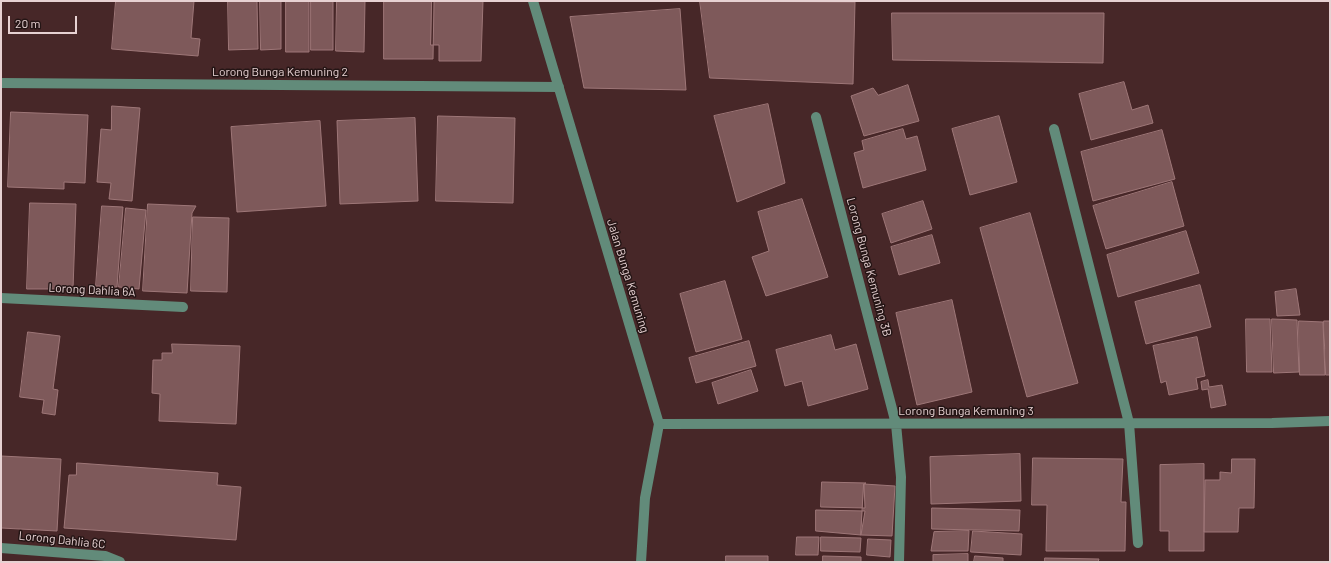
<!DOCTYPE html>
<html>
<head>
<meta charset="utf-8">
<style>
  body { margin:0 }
  #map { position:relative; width:1331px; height:563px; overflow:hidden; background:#472728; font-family:Barlow,sans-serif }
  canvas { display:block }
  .frame { position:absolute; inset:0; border:2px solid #e7d1d2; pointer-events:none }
  .scale { position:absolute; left:8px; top:16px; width:69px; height:18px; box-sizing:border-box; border:2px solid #e7d1d2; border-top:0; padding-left:5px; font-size:12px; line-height:14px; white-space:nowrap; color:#e7d1d2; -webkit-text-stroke:3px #241515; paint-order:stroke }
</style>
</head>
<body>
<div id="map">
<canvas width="1331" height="563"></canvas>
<div class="frame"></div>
<div class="scale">20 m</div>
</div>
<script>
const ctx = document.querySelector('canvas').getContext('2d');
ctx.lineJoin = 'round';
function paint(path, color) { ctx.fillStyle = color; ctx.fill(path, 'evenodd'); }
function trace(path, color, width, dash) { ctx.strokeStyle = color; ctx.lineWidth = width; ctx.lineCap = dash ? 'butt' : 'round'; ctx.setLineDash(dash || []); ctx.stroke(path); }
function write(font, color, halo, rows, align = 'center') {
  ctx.font = font + ' Barlow,sans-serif'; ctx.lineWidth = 3; ctx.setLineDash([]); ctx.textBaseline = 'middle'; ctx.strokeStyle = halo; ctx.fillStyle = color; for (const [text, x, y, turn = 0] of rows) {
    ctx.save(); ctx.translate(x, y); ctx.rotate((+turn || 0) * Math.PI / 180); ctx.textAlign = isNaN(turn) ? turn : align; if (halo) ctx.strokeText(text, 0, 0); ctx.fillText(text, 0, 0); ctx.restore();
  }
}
const building = new Path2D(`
  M 116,1 L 194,1 L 191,38 L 200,39 L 198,56 L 112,49 Z
  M 228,1 L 257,1 L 258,49 L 229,50 Z
  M 260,1 L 281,1 L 281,49 L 261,50 Z
  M 286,1 L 309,1 L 309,52 L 286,52 Z
  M 311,1 L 333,1 L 333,50 L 311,50 Z
  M 337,1 L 365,1 L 364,52 L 336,51 Z
  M 384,1 L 434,1 L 433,59 L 384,59 Z
  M 432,1 L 483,1 L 481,61 L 439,61 L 439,45 L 431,45 Z
  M 700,1 L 855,2 L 853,84 L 710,78 Z
  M 680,9 L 686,90 L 584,88 L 570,17 Z
  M 892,13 L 1104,13 L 1103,63 L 893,60 Z
  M 1124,82 L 1132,110 L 1148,105 L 1153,123 L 1091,140 L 1079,94 Z
  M 908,85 L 919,121 L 864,136 L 851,96 L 873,88 L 878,95 Z
  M 768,104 L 785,183 L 737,202 L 714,116 Z
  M 112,106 L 140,108 L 132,201 L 109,199 L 111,183 L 97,182 L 101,129 L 111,130 Z
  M 11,112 L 88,115 L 85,183 L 64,182 L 64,189 L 8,187 Z
  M 438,116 L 515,118 L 513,203 L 436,201 Z
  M 999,116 L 1017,182 L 970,195 L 952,129 Z
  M 415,118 L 418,201 L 340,204 L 337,121 Z
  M 320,121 L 326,206 L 237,212 L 231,127 Z
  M 903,129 L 906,139 L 917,136 L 926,170 L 863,188 L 854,153 L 864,150 L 862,141 Z
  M 1162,130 L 1175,179 L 1093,201 L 1081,152 Z
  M 1172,182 L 1184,226 L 1106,249 L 1093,206 Z
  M 802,199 L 828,277 L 766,296 L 752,257 L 769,251 L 758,212 Z
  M 923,201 L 932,229 L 891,243 L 882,214 Z
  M 30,203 L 76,204 L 73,289 L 27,289 Z
  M 148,204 L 196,206 L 192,213 L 187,293 L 143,291 Z
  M 102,206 L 123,207 L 117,287 L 96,286 Z
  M 126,208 L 146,210 L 139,289 L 119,287 Z
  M 1030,213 L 1078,383 L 1027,397 L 980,228 Z
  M 193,217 L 229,218 L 227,292 L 191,291 Z
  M 1186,231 L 1199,273 L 1118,297 L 1107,255 Z
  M 932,235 L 940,263 L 899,275 L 891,247 Z
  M 725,281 L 742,339 L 696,352 L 680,294 Z
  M 1200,285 L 1211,327 L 1146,344 L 1135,302 Z
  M 1296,289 L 1300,315 L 1277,316 L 1275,292 Z
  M 952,300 L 972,392 L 917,405 L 896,313 Z
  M 1246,319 L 1270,319 L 1272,372 L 1247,372 Z
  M 1272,319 L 1297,320 L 1299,372 L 1274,373 Z
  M 1299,321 L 1323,322 L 1325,375 L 1300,375 Z
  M 1324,321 L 1330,321 L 1330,375 L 1326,375 Z
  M 28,332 L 60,336 L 53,389 L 58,390 L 55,415 L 42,413 L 44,400 L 20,397 Z
  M 831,335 L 835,350 L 856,344 L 868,389 L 808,406 L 802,381 L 785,386 L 776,350 Z
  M 1197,337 L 1205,376 L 1196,378 L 1198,389 L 1169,395 L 1166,381 L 1161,383 L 1153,346 Z
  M 749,341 L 756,366 L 696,383 L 689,358 Z
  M 172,344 L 240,346 L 236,424 L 159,421 L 160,394 L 152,393 L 153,360 L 162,360 L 162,353 L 172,353 Z
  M 751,370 L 758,391 L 718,404 L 712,383 Z
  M 1208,380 L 1209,387 L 1222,385 L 1226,405 L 1211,408 L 1208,389 L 1202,390 L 1201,382 Z
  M 1020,454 L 1021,501 L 931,504 L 930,457 Z
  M 1,456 L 61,459 L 57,531 L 1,528 Z
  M 1033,458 L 1123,459 L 1121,502 L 1126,502 L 1125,551 L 1046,551 L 1047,505 L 1032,505 Z
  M 1232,459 L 1255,459 L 1254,508 L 1239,508 L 1238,532 L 1204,532 L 1205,480 L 1220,480 L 1220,472 L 1231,473 Z
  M 77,463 L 218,473 L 217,485 L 241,487 L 236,540 L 64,528 L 69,475 L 76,475 Z
  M 1204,464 L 1204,551 L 1169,551 L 1169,531 L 1160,531 L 1160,465 Z
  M 822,482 L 866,483 L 864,484 L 865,508 L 821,507 Z
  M 864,484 L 895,486 L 892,536 L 861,535 Z
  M 932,508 L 1020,510 L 1019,531 L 932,529 Z
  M 816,510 L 865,511 L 861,535 L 816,531 Z
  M 969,531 L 968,551 L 931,551 L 934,532 Z
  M 973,531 L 1022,534 L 1021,555 L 971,552 Z
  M 797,537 L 819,537 L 818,555 L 796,555 Z
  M 821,537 L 861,538 L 860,552 L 821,551 Z
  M 868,539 L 891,540 L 890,557 L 867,555 Z
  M 968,554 L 968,562 L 933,562 L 933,555 Z
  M 726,556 L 768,556 L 768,562 L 726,562 Z
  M 823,556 L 861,557 L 861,562 L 823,562 Z
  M 975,556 L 1003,558 L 1003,562 L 974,562 Z
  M 1045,558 L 1099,559 L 1098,562 L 1045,562 Z`);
const minor = new Path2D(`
  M 533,1 L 659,424 L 645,498 L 641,562
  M 1,83 L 559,87
  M 816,117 L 896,424 L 901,477 L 899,562
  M 1054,129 L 1129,423 L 1138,543
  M 1,298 L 183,307
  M 659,424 L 1272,423 L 1330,421
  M 1,548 L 105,556 L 120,562`);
const streetNames = [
  ["Lorong Bunga Kemuning 2",280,72],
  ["Lorong Bunga Kemuning 3B",869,267,75],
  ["Jalan Bunga Kemuning",628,276,73],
  ["Lorong Dahlia 6A",92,290,3],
  ["Lorong Bunga Kemuning 3",966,411],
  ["Lorong Dahlia 6C",62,540,6]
];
paint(building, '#7e595a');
trace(building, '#9e7778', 1);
trace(minor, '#628b7a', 10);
write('12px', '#e7d1d2', '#241515', streetNames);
</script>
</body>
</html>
